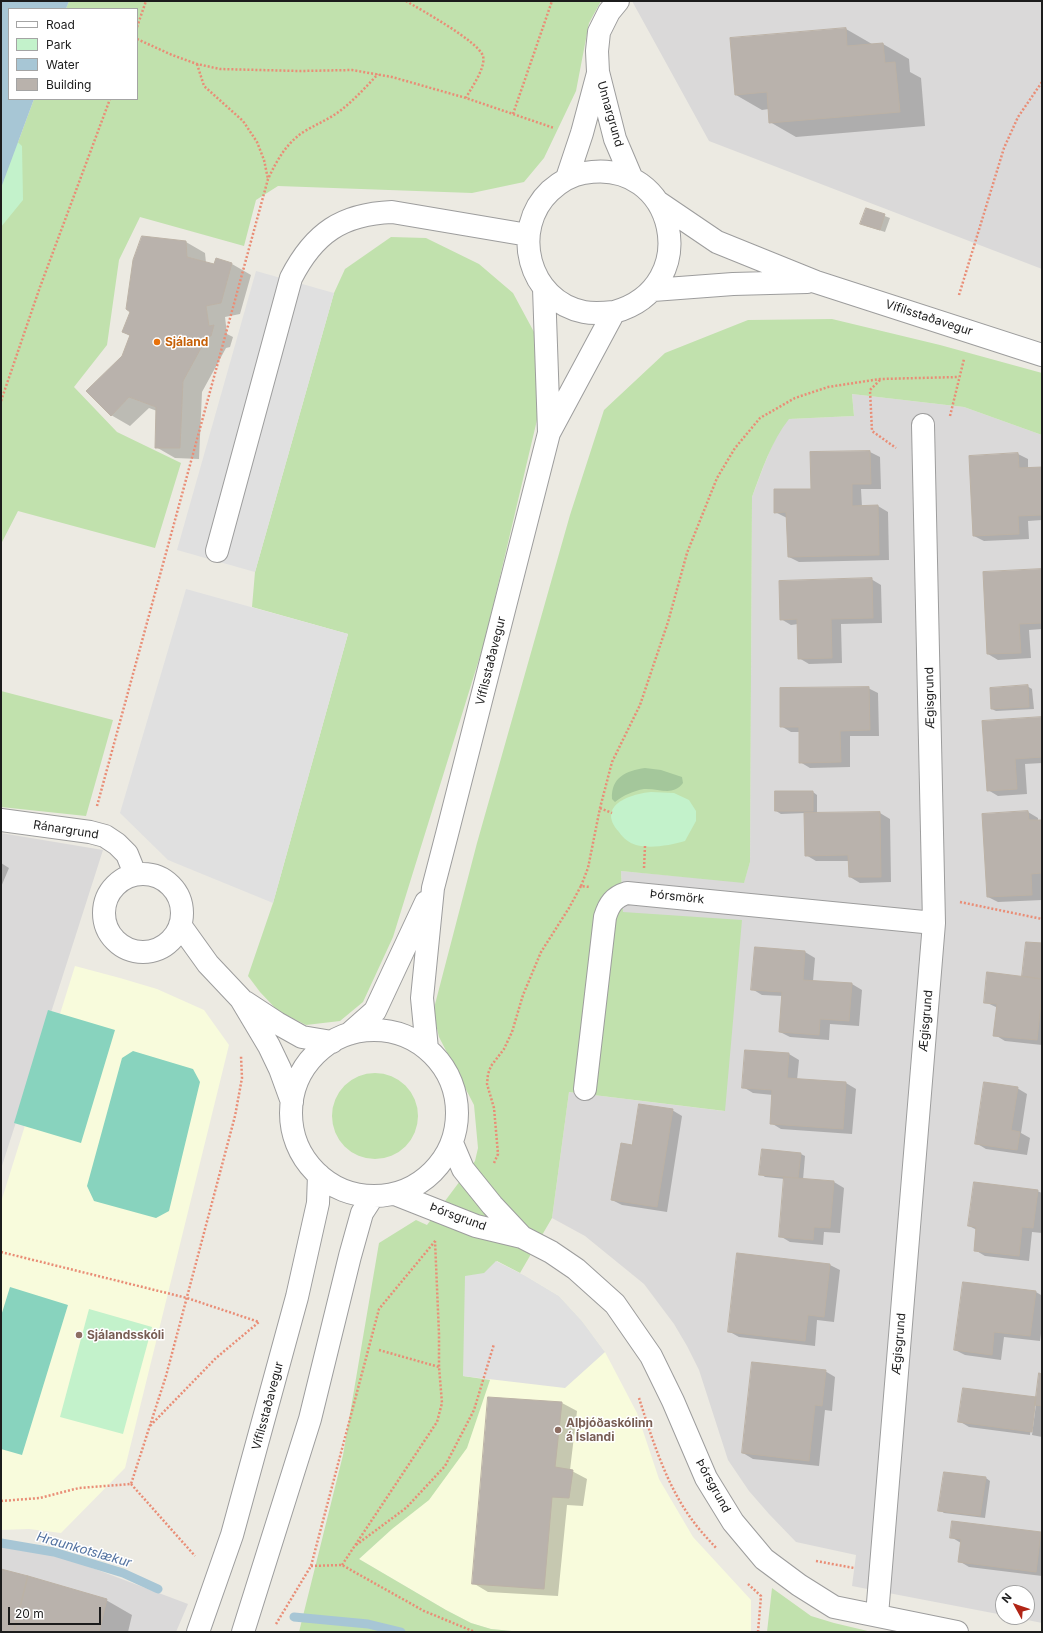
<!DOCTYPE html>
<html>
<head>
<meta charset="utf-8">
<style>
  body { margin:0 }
  #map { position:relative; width:1043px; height:1633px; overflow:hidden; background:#eceae2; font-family:Inter,sans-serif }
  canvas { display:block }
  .frame { position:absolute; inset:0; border:2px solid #1c1c1c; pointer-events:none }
  .legend { position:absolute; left:8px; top:8px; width:130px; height:92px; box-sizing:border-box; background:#fff; border:1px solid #a4a4a4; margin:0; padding:5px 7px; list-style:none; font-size:12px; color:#1c1c1c }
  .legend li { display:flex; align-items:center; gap:8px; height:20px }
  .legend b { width:20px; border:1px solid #a4a4a4 }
  .north { position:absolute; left:995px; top:1585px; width:40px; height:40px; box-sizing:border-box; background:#fff; border:1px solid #a4a4a4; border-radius:50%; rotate:310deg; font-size:11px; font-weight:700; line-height:16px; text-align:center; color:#1c1c1c }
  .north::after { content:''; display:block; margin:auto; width:14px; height:18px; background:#b12516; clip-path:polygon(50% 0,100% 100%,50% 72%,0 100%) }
  .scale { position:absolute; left:8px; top:1607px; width:93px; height:18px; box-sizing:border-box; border:2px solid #1c1c1c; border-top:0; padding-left:5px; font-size:12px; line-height:14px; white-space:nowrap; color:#1c1c1c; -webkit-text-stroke:3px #fff; paint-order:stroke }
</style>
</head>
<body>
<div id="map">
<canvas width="1043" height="1633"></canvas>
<div class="frame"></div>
<ul class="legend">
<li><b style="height:5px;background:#fff"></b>Road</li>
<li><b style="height:11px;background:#c3f2cb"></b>Park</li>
<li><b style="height:11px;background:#a7c6d5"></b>Water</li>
<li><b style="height:11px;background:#b9b2ac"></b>Building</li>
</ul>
<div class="north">N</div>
<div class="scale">20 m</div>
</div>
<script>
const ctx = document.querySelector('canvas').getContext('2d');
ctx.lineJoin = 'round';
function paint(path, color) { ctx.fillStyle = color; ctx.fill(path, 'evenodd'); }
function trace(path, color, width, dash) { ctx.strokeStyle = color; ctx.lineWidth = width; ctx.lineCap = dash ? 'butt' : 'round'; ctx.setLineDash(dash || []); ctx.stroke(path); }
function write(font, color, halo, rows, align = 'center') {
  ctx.font = font + ' Inter,sans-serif'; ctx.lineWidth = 3; ctx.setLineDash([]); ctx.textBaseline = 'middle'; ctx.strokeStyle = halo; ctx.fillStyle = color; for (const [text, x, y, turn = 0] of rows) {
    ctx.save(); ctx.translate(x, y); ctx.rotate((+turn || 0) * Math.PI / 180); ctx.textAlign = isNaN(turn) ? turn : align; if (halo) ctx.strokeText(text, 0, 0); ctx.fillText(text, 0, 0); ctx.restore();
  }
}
const residential = new Path2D(`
  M 632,1 L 1042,1 L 1042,269 L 709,141 Z
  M 852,394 L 964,407 L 1042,435 L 1042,1623 L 1013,1617 L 1027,1617 L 1027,1593 L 1003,1593 L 1003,1615 L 852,1586 L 856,1555 L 796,1542 L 769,1514 L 749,1491 L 728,1460 L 699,1370 L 687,1346 L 674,1324 L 644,1284 L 585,1236 L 552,1218 L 569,1092 L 724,1111 L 623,912 L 621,871 L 744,882 L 750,862 L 752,497 L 764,465 L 778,432 L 788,419 L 854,416 Z
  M 1,833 L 103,850 L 1,1169 Z
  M 1,1540 L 42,1549 L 188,1604 L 176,1632 L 1,1632 Z`);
const education = new Path2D(`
  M 75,966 L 120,978 L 157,989 L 204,1010 L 229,1045 L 125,1468 L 61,1533 L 29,1529 L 1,1530 L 1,1202 Z
  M 496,1261 L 524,1275 L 559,1296 L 582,1321 L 605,1352 L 637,1413 L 659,1479 L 693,1537 L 751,1600 L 751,1632 L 522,1632 L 491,1629 L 471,1623 L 446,1610 L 359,1559 L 392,1529 L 490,1380 L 465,1276 L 484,1273 Z`);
const grass = new Path2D(`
  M 69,1 L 601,1 L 589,23 L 576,91 L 544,158 L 524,182 L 472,193 L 278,186 L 256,200 L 244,246 L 140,217 L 119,260 L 107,345 L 74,387 L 117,432 L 181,463 L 155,548 L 18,511 L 1,544 L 1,188 L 34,99 L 137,99 L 137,9 L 66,9 Z
  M 391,237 L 426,238 L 479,264 L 513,293 L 534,332 L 541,403 L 485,640 L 393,937 L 363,1002 L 340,1021 L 306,1025 L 278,1011 L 260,992 L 248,976 L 273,903 L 348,634 L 252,607 L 255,572 L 334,293 L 345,269 Z
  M 832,319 L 940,345 L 1042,373 L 1042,435 L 964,407 L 852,394 L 854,416 L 789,419 C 771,442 762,470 752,497 L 750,862 L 744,883 L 621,871 L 623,912 L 742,920 L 725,1111 L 569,1092 L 552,1218 L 520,1273 L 497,1261 L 463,1376 L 490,1380 L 467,1448 L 429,1500 L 392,1529 L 359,1559 L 446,1610 L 471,1623 L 491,1629 L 522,1632 L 299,1632 L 343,1455 L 379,1243 L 416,1220 L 427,1225 L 475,1161 L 478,1148 L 474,1105 L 439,1037 L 433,1012 L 477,843 L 570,515 L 604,410 L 665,353 L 748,320 Z
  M 1,691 L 113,720 L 86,816 L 1,807 Z
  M332 1116a43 43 0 1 1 86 0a43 43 0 1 1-86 0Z
  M 772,1588 L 811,1616 L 834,1623 L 872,1632 L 767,1632 Z`);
const forest = new Path2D(`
  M 645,768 L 661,770 L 682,777 L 683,783 C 672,797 660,788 644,789 C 633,791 624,795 615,802 L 612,799 C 611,777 626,771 645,768 Z`);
const park = new Path2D(`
  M 1,126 L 22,146 L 23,200 L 1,227 Z
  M 651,792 L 674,793 L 689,800 L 696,811 L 696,821 L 685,841 C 672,845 650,849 636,845 C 629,843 623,838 619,832 C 596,806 629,794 651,792 Z
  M 89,1309 L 152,1327 L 123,1434 L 60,1417 Z`);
const pitch = new Path2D(`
  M 48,1010 L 115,1030 L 81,1143 L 14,1123 Z
  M 133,1051 L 193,1069 L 200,1082 L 169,1211 L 156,1218 L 94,1201 L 87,1186 L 122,1058 Z
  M 10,1287 L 68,1305 L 22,1455 L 1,1449 L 1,1316 Z`);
const parking = new Path2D(`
  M 256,271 L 334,293 L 255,572 L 177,550 Z
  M 186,589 L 348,634 L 273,903 L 168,860 L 120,813 Z
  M 496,1261 L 524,1275 L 559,1296 L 582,1321 L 605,1352 L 565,1388 L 463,1376 L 465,1276 L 484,1273 Z`);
const water = new Path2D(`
  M 1,1 L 69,1 L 66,9 L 9,9 L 9,99 L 34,99 L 1,188 Z`);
const shadow = new Path2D(`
  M 846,29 L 872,44 L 883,44 L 909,59 L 910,72 L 921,78 L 925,126 L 796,137 L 770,122 L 769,109 L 762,110 L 736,95 Z
  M 866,209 L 890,218 L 885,232 L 866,226 Z
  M 186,242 L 205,253 L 206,263 L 215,266 L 216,260 L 232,264 L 251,275 L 240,314 L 225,317 L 227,334 L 233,337 L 230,347 L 226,348 L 202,392 L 199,459 L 175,458 L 156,447 L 157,411 L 149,408 L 130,426 L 111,415 L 122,357 L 130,336 L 123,332 Z
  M 870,452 L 880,457 L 881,489 L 861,489 L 862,507 L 878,506 L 888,512 L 889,560 L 799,562 L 789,557 L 787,518 L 775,512 L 812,490 L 811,453 Z
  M 1018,454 L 1028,459 L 1028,469 L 1042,468 L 1042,520 L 1028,521 L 1029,539 L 984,541 L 974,536 Z
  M 1042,570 L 1042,629 L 1029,630 L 1031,658 L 998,660 L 988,654 Z
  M 871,579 L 881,585 L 882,623 L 841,624 L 842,663 L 809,664 L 799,658 L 798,624 L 791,625 L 781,619 Z
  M 1027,686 L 1032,689 L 1034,709 L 996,711 L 992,709 Z
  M 868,688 L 878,693 L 879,736 L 850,736 L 850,767 L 810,768 L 800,762 L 800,732 L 791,732 L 781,726 Z
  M 1042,718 L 1042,763 L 1025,764 L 1027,794 L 998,796 L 988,790 Z
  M 813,792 L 817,795 L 817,814 L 880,813 L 890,819 L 891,882 L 860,883 L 850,877 L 850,861 L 816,861 L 806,855 L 805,813 L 781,814 L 776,811 Z
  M 1028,812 L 1038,818 L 1038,821 L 1042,821 L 1042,879 L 1041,879 L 1042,900 L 998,902 L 988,897 L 983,815 Z
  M 1,863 L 9,868 L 1,887 Z
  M 1042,944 L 1042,1045 L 1005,1041 L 995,1035 L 998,1008 L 985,1002 L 1027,978 L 1023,976 Z
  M 755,948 L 805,952 L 815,958 L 813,981 L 852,984 L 862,990 L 859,1026 L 830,1024 L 829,1040 L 790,1037 L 780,1032 L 783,996 L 762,995 L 752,989 Z
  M 789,1054 L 799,1060 L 797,1080 L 846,1083 L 856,1089 L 852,1134 L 781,1129 L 771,1123 L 773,1095 L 753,1093 L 743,1087 Z
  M 1017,1088 L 1027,1094 L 1021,1133 L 1030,1138 L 1027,1155 L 986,1149 L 976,1143 Z
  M 672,1110 L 682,1116 L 667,1212 L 622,1205 L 612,1200 Z
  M 801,1154 L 805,1156 L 803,1180 L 834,1182 L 844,1188 L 840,1233 L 824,1232 L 823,1245 L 790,1242 L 780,1236 L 785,1179 L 765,1177 L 761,1174 Z
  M 1037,1191 L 1042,1193 L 1042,1233 L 1032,1232 L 1029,1261 L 985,1256 L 975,1250 L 977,1230 L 969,1226 Z
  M 830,1265 L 840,1270 L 834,1322 L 817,1320 L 815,1346 L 739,1337 L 730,1332 Z
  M 1042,1288 L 1042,1326 L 1040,1341 L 1004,1337 L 1001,1360 L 965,1355 L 955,1350 L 1036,1292 L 1041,1295 Z
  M 825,1371 L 835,1377 L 832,1411 L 825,1410 L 819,1466 L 753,1459 L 743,1453 Z
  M 1042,1375 L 1042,1437 L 1032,1435 L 1036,1404 L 1034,1404 L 1030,1435 L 969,1427 L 959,1421 L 1037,1398 Z
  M 562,1403 L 577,1411 L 570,1470 L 587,1479 L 583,1506 L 567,1505 L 558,1596 L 488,1592 L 473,1583 Z
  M 986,1478 L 990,1481 L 985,1518 L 944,1513 L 940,1510 Z
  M 1040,1533 L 1042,1534 L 1042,1576 L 969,1567 L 959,1561 L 961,1543 L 951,1537 Z
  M 1,1570 L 106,1600 L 132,1615 L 128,1632 L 1,1632 Z`);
const stream = new Path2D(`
  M 1,1543 L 54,1552 L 123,1573 L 158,1589
  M 294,1617 L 368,1624 L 401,1632`);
const building = new Path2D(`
  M 846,28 L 847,46 L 883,43 L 885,63 L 895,62 L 900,112 L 769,123 L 767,92 L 735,95 L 730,38 Z
  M 866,208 L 885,214 L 880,230 L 860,224 Z
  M 142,236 L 186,241 L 187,257 L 214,264 L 216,258 L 232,263 L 221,303 L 206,306 L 209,326 L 214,325 L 211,336 L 207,337 L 183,381 L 180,448 L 155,448 L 156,407 L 129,397 L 111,416 L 86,391 L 122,356 L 130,335 L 122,332 L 130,312 L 126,309 L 133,260 Z
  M 870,451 L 871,484 L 852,484 L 852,506 L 878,505 L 879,555 L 788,557 L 786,512 L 774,513 L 774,489 L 811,489 L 810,452 Z
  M 1018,453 L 1019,468 L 1042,467 L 1042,515 L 1018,516 L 1019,534 L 973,536 L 969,456 Z
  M 1042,569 L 1042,623 L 1019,624 L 1021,653 L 987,654 L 983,572 Z
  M 872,578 L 873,618 L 831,619 L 832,658 L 798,659 L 797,619 L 780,620 L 779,581 Z
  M 1028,685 L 1029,707 L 991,709 L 990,688 Z
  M 869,687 L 870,730 L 840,731 L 841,762 L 799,763 L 799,727 L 780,727 L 780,688 Z
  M 1042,717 L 1042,757 L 1015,759 L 1017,789 L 987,791 L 982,721 Z
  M 775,791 L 813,791 L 813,811 L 775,811 Z
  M 1028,811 L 1029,820 L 1042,820 L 1042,873 L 1031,874 L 1032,895 L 987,897 L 982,814 Z
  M 880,812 L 881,877 L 849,877 L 848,855 L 805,856 L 804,813 Z
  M 1026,942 L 1042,943 L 1042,979 L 1022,976 Z
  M 755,947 L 805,951 L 803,980 L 852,983 L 849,1021 L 820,1019 L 819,1035 L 779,1032 L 782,992 L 751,990 Z
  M 987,972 L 1042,979 L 1042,995 L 1037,1040 L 993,1036 L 997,1004 L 984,1003 Z
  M 745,1050 L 789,1053 L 787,1078 L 846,1082 L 843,1129 L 770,1124 L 772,1090 L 742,1088 Z
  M 984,1082 L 1018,1087 L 1011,1130 L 1020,1132 L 1017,1150 L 975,1144 Z
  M 639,1104 L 673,1109 L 657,1207 L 611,1200 L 621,1143 L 632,1145 Z
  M 762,1149 L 801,1153 L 798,1178 L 759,1175 Z
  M 784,1177 L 834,1181 L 830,1228 L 814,1227 L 813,1240 L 779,1237 Z
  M 974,1182 L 1038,1190 L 1033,1228 L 1022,1227 L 1019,1256 L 974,1251 L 976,1227 L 968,1226 Z
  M 737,1253 L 830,1264 L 824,1317 L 808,1315 L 805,1341 L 728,1332 Z
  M 963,1282 L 1036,1291 L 1030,1336 L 994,1332 L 992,1355 L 954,1350 Z
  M 752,1362 L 826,1370 L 822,1406 L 815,1405 L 809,1461 L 742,1453 Z
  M 1039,1373 L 1042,1374 L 1042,1406 L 1035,1405 Z
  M 963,1388 L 1036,1397 L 1032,1432 L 958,1422 Z
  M 488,1397 L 562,1402 L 555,1467 L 573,1470 L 569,1498 L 552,1497 L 544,1589 L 472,1584 Z
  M 944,1472 L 986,1477 L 980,1516 L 938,1511 Z
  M 952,1521 L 1041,1532 L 1036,1572 L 958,1562 L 961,1539 L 950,1538 Z
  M 1,1569 L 28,1576 L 14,1632 L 1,1632 Z
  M 28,1576 L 107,1599 L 99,1632 L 14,1632 Z`);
const path = new Path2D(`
  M 406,1 C 421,10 478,41 483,56 C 486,68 471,88 466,98
  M 137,27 L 146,1
  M 137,39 L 172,55 L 197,64 L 220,69 L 300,71 L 352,70 L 392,77 L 466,98 L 554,128
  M 197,64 L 204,86 L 243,121 L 257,142 L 264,160 L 268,179
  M 513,114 L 552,1
  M 959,295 L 1004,148 L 1018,117 L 1042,82
  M 880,380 L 870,390 L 872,431 L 896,448
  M 1,401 L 40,287 L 110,99
  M 950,416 L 964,359
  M 97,806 L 268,179 C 277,160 287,142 305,131 C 317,124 329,119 340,111 C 354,100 366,87 378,74
  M 600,808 L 612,813
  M 644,868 L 645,846
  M 581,886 L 588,868 L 600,808 L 612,762 L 640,705 L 668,622 L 687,553 L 717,478 L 735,448 L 760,418 L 795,398 L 828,387 L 880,379 L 959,377
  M 960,902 L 1042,919
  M 494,1163 L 498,1154 L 494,1108 L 487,1084 L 488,1074 L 491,1066 L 504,1049 L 512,1032 L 523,995 L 541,952 L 569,908 L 581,886 L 590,887
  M 1,1252 L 187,1298 L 259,1322 L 216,1358 L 149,1427
  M 379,1350 L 439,1367
  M 639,1398 C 652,1439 667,1487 693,1521 C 700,1531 709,1540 717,1549
  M 131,1484 L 195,1556
  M 1,1501 L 40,1498 L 79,1488 L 131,1484 L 166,1376 L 235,1116 L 242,1078 L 241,1056
  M 356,1545 L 406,1508 L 445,1466 L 474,1410 L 494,1344
  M 816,1561 L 854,1568
  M 342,1565 L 437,1422 L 442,1403 L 439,1367 L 439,1334 L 435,1241
  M 311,1566 L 342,1565 L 424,1611 L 475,1632
  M 748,1584 L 761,1596 L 758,1632
  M 276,1624 L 311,1566 L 379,1309 L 436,1240`);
const minor = new Path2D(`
  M 618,1 L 609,12 L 599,32 L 597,51 L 598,72 L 615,139 L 632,179
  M 567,178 L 582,133 L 598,73
  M 658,202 L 717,242 L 816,282 L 1042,355
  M 544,288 L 549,432
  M 653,290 L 733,284 L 807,282
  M 217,551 L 291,278 C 314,233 342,214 392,212 L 528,235
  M 1,820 L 90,832 L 105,836 L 117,844 L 127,854 L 135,874
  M104 913a39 39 0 1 1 78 0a39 39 0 1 1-78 0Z
  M 180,925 L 208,964 L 241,999 L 269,1046 L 280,1069 L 292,1102
  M 245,1002 L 277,1023 L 302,1037 L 332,1042
  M291 1113a83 83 0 1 1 166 0a83 83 0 1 1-166 0Z
  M 349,1034 L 375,1011 L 426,902
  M 427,1049 L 422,998 L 433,888 L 447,834 L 549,433 L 614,312 C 705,287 676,156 584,173 C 571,175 560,182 550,191 C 510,229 528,301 584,312 C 594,314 604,313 614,312
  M 585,1089 L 605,917 C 609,904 614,897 627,893 L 934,923
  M 452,1143 L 463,1169 L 492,1205 L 522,1237
  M 395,1194 L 476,1226 L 522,1237 L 551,1252 L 576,1269 L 615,1304 L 651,1356 L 673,1401 L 706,1478 L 733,1522 L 764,1559 L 799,1585 L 834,1607 L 957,1632
  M 877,1615 L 934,923 L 923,425
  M 198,1632 L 232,1535 L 297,1297 L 318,1203 L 319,1175
  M 243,1632 L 310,1419 L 350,1256 L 362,1213 L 373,1196`);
const markers = [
  [157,342,4,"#e8710a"],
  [79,1335,4,"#8d6e63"],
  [558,1430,4,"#8d6e63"]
];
const streetNames = [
  ["Unnargrund",610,114,74],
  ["Vífilsstaðavegur",929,318,18],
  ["Vífilsstaðavegur",491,661,-76],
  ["Ægisgrund",930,698,-91],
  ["Ránargrund",66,830,9],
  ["Þórsmörk",677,897,6],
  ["Ægisgrund",926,1021,-85],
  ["Þórsgrund",458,1217,20],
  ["Ægisgrund",899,1344,-85],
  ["Vífilsstaðavegur",268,1406,-75],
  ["Þórsgrund",713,1486,61]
];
const foodNames = [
  ["Sjáland",165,342]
];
const educationNames = [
  ["Sjálandsskóli",87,1335],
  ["Alþjóðaskólinn",566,1423],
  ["á Íslandi",566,1437]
];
const waterNames = [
  ["Hraunkotslækur",84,1550,16]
];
paint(residential, '#dad9d9');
paint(education, '#f8fbdc');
paint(grass, '#c1e1ad');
paint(forest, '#a4c79b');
paint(park, '#c3f2cb');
paint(pitch, '#88d3be');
paint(parking, '#e0e0e0');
paint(water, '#a7c6d5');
paint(shadow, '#0003');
trace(stream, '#a7c6d5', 9);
paint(building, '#b9b2ac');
trace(building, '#bcb2a6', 1);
trace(minor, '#9d9d9d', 24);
trace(path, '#e98d76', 2.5, [2, 2]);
trace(minor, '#fff', 22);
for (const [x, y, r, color] of markers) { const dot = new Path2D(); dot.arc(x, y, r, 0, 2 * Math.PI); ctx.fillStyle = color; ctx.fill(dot); trace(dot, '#fff', 1.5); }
write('12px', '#1c1c1c', '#fff', streetNames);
write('bold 12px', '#c56008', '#fff', foodNames, 'left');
write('bold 12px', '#785e54', '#fff', educationNames, 'left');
write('italic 13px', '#5372a0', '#fff', waterNames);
</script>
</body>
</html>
